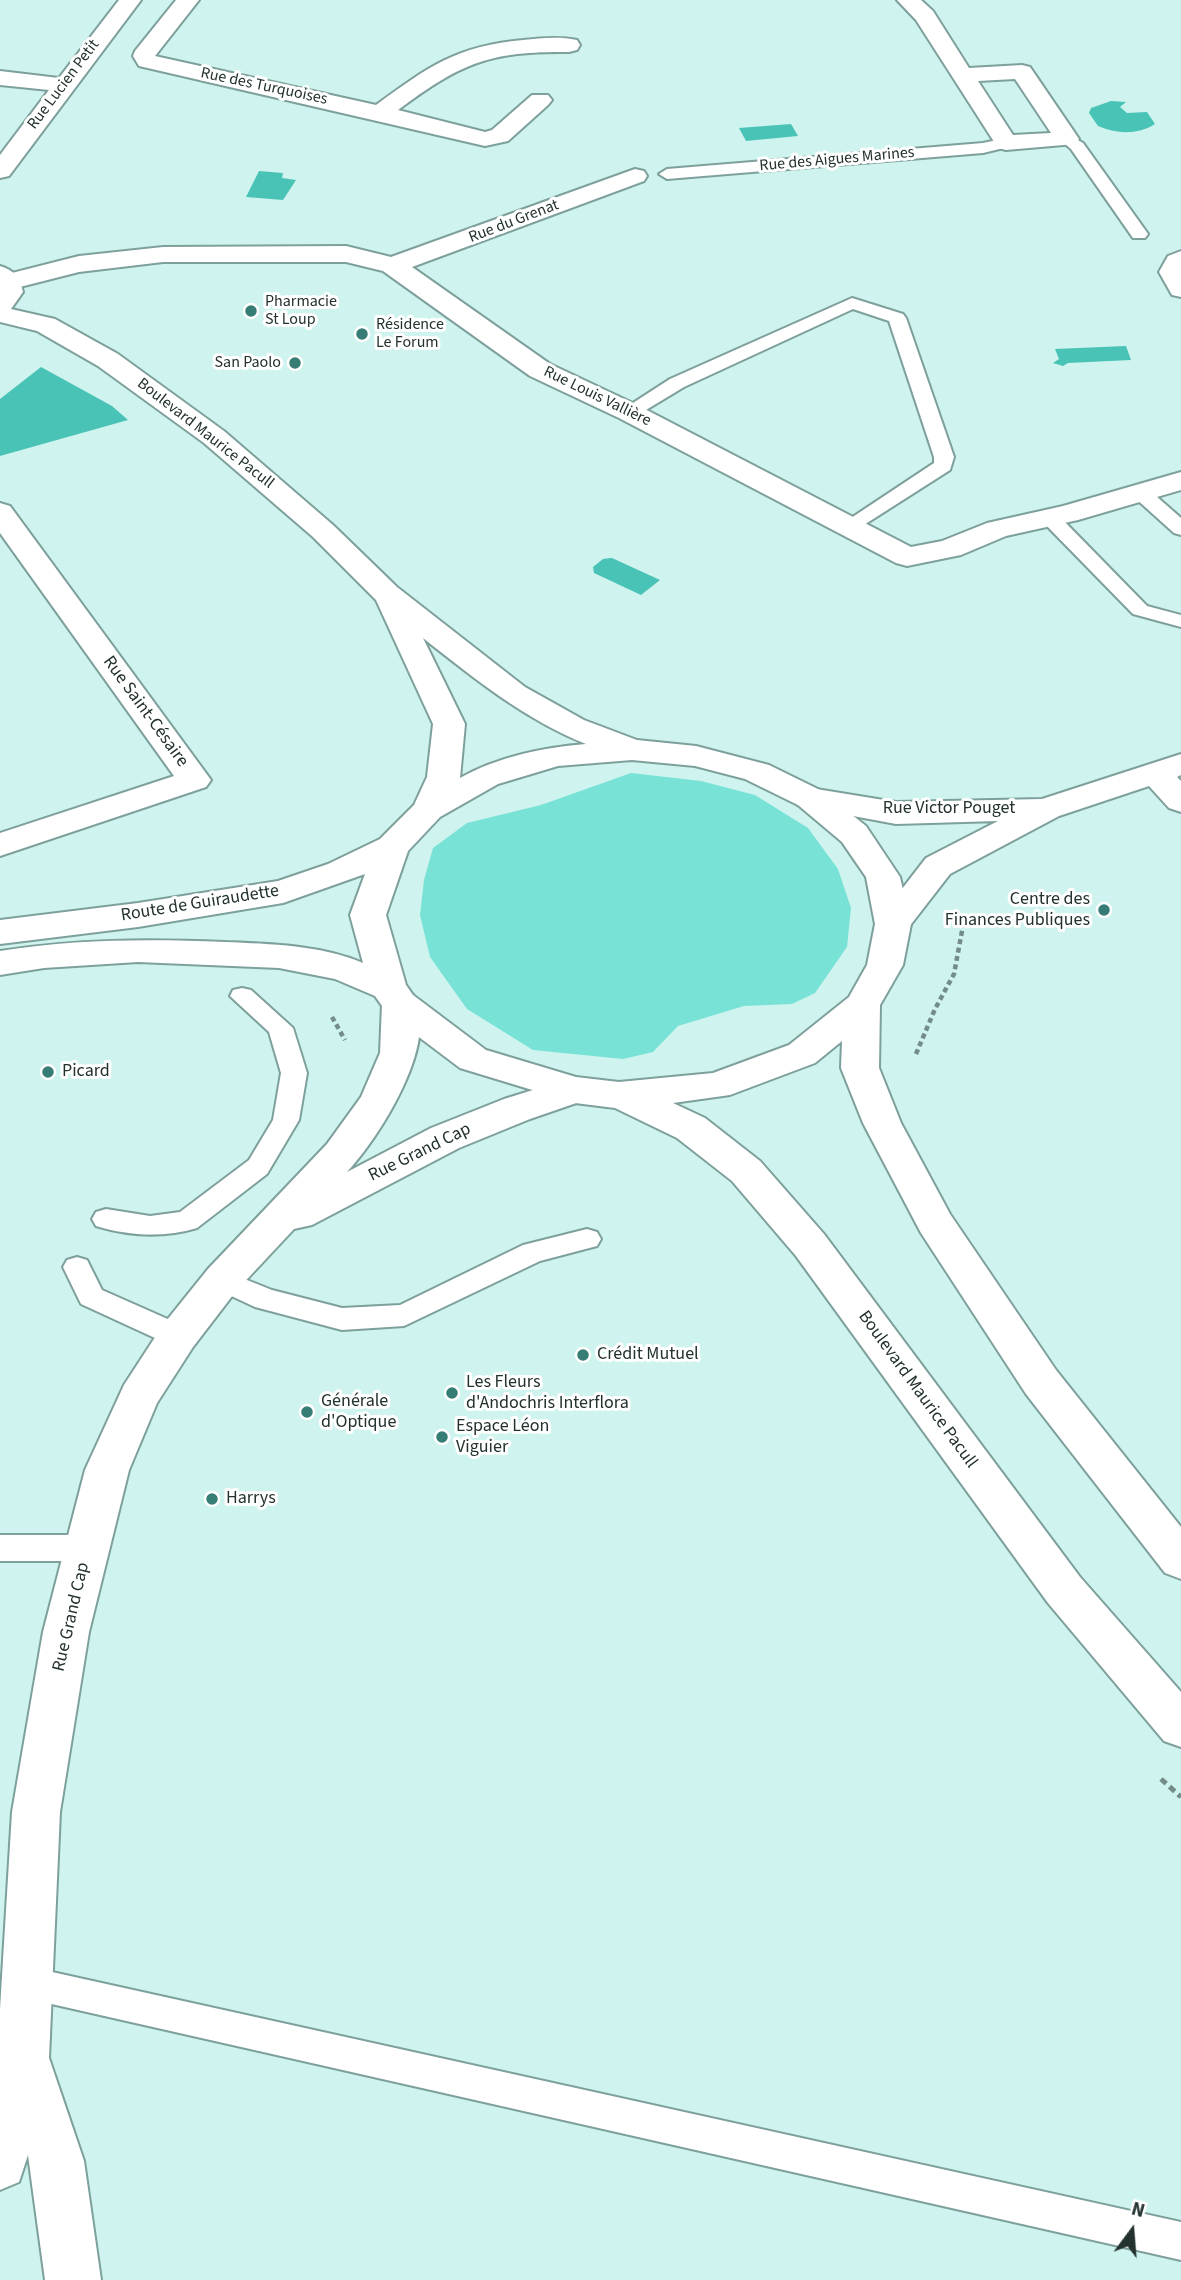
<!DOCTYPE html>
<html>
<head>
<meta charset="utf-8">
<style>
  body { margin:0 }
  #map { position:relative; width:1181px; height:2280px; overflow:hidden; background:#cff3ee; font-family:"Source Sans 3",sans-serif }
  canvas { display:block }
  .north { position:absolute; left:1097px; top:2196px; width:70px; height:70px; -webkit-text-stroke:5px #fff; paint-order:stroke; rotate:16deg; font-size:19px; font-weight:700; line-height:28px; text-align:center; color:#23312f }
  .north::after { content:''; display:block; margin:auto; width:24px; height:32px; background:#23312f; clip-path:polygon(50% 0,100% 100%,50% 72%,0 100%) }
</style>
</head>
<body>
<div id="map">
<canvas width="1181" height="2280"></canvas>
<div class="north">N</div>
</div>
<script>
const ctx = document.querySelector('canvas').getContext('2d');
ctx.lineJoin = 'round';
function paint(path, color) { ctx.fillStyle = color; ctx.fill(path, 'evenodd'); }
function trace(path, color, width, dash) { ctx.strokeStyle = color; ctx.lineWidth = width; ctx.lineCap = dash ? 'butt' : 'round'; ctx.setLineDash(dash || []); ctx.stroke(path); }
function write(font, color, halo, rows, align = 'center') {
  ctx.font = font + ' "Source Sans 3",sans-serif'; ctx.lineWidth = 6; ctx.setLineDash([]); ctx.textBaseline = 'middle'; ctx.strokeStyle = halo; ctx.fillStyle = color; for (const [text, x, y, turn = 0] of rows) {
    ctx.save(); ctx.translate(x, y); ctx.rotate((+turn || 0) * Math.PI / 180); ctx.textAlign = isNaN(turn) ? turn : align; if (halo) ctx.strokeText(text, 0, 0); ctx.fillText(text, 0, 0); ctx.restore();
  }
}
const green = new Path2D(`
  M 631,773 L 701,781 L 755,795 L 808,828 L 838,869 L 851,908 L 847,947 L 815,993 L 792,1004 L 744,1006 L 678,1026 L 653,1052 L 623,1059 L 533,1050 L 467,1009 L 430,957 L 420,915 L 424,880 L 433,848 L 467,823 L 541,805 Z`);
const water = new Path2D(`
  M 1111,101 L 1126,102 L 1120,107 L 1127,113 L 1147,112 L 1155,124 C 1138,135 1116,134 1098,126 L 1089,113 L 1091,108 Z
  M 791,124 L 798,136 L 746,141 L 739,128 Z
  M 259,171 L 283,173 L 282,178 L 296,180 L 283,200 L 246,197 Z
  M 1126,346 L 1131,360 L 1068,363 L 1063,366 L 1053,363 L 1059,359 L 1055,349 Z
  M 41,367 L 112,406 L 128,420 L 0,456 L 0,399 Z
  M 611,558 L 612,558 L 660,580 L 641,595 L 594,573 L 593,567 L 603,559 Z`);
const pathFar1 = new Path2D(`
  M 332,1017 L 345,1040
  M 916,1054 L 935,1009 L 954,974 L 965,915`);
const path = new Path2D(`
  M 1161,1779 L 1181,1797`);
const service = new Path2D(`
  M 1067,134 L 1083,143 L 1148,234 L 1145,238 L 1133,238 L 1071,149 L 1059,139 Z
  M 1006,138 L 1014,143 L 1012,146 L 983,153 L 667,179 L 659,174 L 667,169 L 983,143 Z
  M 852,298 L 903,314 L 906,318 L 954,457 L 950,470 L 856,530 L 842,530 L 839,526 L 934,463 L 934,457 L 889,321 L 853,309 L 684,387 L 636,416 L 629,418 L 619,412 L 670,379 Z
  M 1141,487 L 1148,489 L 1181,518 L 1181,535 L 1174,533 L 1134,497 L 1131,493 L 1134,489 Z
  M 1050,512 L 1057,514 L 1147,606 L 1181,615 L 1181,627 L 1133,614 L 1043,522 L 1040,518 L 1043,514 Z
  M 242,988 L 251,990 L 293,1028 L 307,1073 L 299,1120 L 267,1174 L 197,1228 C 164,1238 129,1236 96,1226 L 92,1219 L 96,1212 L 106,1209 L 150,1216 L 180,1212 L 249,1160 L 273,1120 L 281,1073 L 269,1032 L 230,996 L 233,990 Z
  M 587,1229 L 597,1232 L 601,1239 L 597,1246 L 540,1261 L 404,1326 L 342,1330 L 255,1307 L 212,1287 L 208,1280 L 212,1273 L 222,1270 L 272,1290 L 342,1308 L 400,1305 L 523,1245 Z
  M 77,1257 L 87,1260 L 102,1290 L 188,1328 L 192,1336 L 188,1344 L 178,1347 L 168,1344 L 81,1304 L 63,1267 L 67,1260 Z
  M 0,1535 L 88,1535 L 99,1539 L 103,1548 L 99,1557 L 88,1561 L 0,1561 Z
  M 25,1966 L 1181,2222 L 1181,2260 L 25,1998 L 13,1994 L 8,1982 L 13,1970 Z`);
const minor = new Path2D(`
  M 119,0 L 141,0 L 9,176 L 0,178 L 0,155 L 49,90 L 0,85 L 0,71 L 59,78 Z
  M 176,0 L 199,0 L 155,56 L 376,105 C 428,67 456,46 523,40 C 540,38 560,36 577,40 L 580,45 L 577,50 L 569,52 C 489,51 461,63 398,110 L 485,132 L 492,130 L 532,95 L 548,95 L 552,100 L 548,105 L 508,141 L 485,146 L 139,66 L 133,56 L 135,51 Z
  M 897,0 L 921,0 L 933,11 L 969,68 L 1022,65 L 1030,67 L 1079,139 L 1075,144 L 1006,150 L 998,148 L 916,20 ZM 1015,79 L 1051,133 L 1013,135 L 978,81 Z
  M 635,169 L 644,171 L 647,176 L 644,181 L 412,267 L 550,364 L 639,406 L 911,547 L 942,541 L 987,523 L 1063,506 L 1181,472 L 1181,490 L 1078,520 L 1006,536 L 961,555 L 907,566 L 896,563 L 619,418 L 530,376 L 383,271 L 346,262 L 163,262 L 79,272 L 8,290 L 0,288 L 0,276 L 79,256 L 163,247 L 346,246 L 391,257 Z
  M 1181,251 L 1181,297 L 1172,295 L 1159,272 L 1168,256 Z
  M 0,503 L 10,506 L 211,780 L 206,787 L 0,856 L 0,833 L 174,776 L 0,533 Z
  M 1181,754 L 1181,775 L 1177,777 L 1181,781 L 1181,812 L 1169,808 L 1149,786 L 1059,816 L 950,874 L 905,932 L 893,936 L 881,932 L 875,924 L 926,858 L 998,821 L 896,824 L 810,808 L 798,805 L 793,798 L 798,791 L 810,788 L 896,802 L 1042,799 Z
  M 400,992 L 413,995 C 441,1041 379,1138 347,1172 L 431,1128 L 504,1099 L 575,1077 L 588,1081 L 594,1090 L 588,1099 L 530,1119 L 459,1148 L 312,1225 L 294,1229 L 236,1291 L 193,1347 L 157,1403 L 129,1470 L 89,1632 L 60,1812 L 49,2058 L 84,2161 L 101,2280 L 45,2280 L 28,2155 L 19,2182 L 0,2190 L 0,2009 L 12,1812 L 43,1632 L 85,1470 L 124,1385 L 163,1325 L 208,1269 L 327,1144 L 361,1097 L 380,1053 L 382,1004 L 387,995 Z`);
const tertiary = new Path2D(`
  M 0,266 C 14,270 20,278 23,292 L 11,309 L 55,319 L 118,354 L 224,431 L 333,525 L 397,587 L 525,687 L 584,720 L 637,740 L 696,746 L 769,765 L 822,791 L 866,826 L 900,877 L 911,924 L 903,965 L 880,1005 L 879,1068 L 901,1123 L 950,1214 L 1056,1370 L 1181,1527 L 1181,1579 L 1165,1573 L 1026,1394 L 921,1233 L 863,1123 L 841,1068 L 842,1041 L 815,1063 L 730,1095 L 673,1103 L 705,1118 L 760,1161 L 824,1234 L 1080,1577 L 1181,1692 L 1181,1747 L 1164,1741 L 1048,1603 L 796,1256 L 732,1181 L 677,1138 L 615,1108 L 575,1103 L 460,1068 L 387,1013 L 375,996 L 335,979 L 279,968 L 138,962 L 44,968 L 0,975 L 0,951 C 75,939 149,939 225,942 C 271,944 321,945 363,963 L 350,915 L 365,874 L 283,903 L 138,927 L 0,944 L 0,920 L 138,903 L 278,881 L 328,864 L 380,839 L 414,805 L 427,777 L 433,724 L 376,600 L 313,537 L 204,443 L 98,366 L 37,331 L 0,322 ZM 423,638 C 475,679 524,719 586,744 C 545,747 497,757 460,778 L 465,724 ZM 632,760 L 695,766 L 745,779 L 798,805 L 842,842 L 866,877 L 875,924 L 867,965 L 849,997 L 789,1045 L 713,1073 L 619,1082 L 576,1077 L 486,1050 L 413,995 L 406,985 L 386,915 L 408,851 L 440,817 L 498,784 L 558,766 Z`);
const markers = [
  [251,311,7,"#367d76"],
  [362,334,7,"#367d76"],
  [295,363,7,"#367d76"],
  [1104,910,7,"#367d76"],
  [48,1072,7,"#367d76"],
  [583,1355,7,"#367d76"],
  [452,1393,7,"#367d76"],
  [307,1412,7,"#367d76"],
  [442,1437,7,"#367d76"],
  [212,1499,7,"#367d76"]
];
const farStreetnames = [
  ["Rue Lucien Petit",64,85,-53],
  ["Rue des Turquoises",264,87,12],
  ["Rue des Aigues Marines",837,160,-5],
  ["Rue du Grenat",514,222,-21],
  ["Rue Louis Vallière",597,397,26],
  ["Boulevard Maurice Pacull",205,434,38]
];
const farPoinames = [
  ["Pharmacie",265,302],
  ["St Loup",265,320],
  ["Résidence",376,325],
  ["Le Forum",376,343],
  ["San Paolo",281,363,"right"]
];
const streetNames = [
  ["Rue Saint-Césaire",145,712,54],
  ["Rue Victor Pouget",949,809],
  ["Route de Guiraudette",200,904,-9],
  ["Rue Grand Cap",420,1153,-26],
  ["Boulevard Maurice Pacull",917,1390,54],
  ["Rue Grand Cap",72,1617,-77]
];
const poiNames = [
  ["Centre des",1090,900,"right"],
  ["Finances Publiques",1090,921,"right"],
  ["Picard",62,1072],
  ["Crédit Mutuel",597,1355],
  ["Les Fleurs",466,1383],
  ["d'Andochris Interflora",466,1404],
  ["Générale",321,1402],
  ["d'Optique",321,1423],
  ["Espace Léon",456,1427],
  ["Viguier",456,1448],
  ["Harrys",226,1499]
];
paint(green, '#79e2d6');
paint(water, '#4ac3b7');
trace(service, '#7ea09c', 4);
trace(minor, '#7ea09c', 4);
trace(tertiary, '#7ea09c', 4);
trace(pathFar1, '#748c89', 4.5, [5, 3.5]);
trace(path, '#748c89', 5, [7, 4.5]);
paint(service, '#fff');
paint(minor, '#fff');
paint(tertiary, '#fff');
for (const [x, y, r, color] of markers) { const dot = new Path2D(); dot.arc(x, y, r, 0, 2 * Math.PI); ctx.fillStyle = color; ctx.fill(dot); trace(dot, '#fff', 2.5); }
write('16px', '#23312f', '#fff', farStreetnames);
write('16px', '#23312f', '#fff', farPoinames, 'left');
write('18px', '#23312f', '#fff', streetNames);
write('18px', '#23312f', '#fff', poiNames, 'left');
</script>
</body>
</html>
